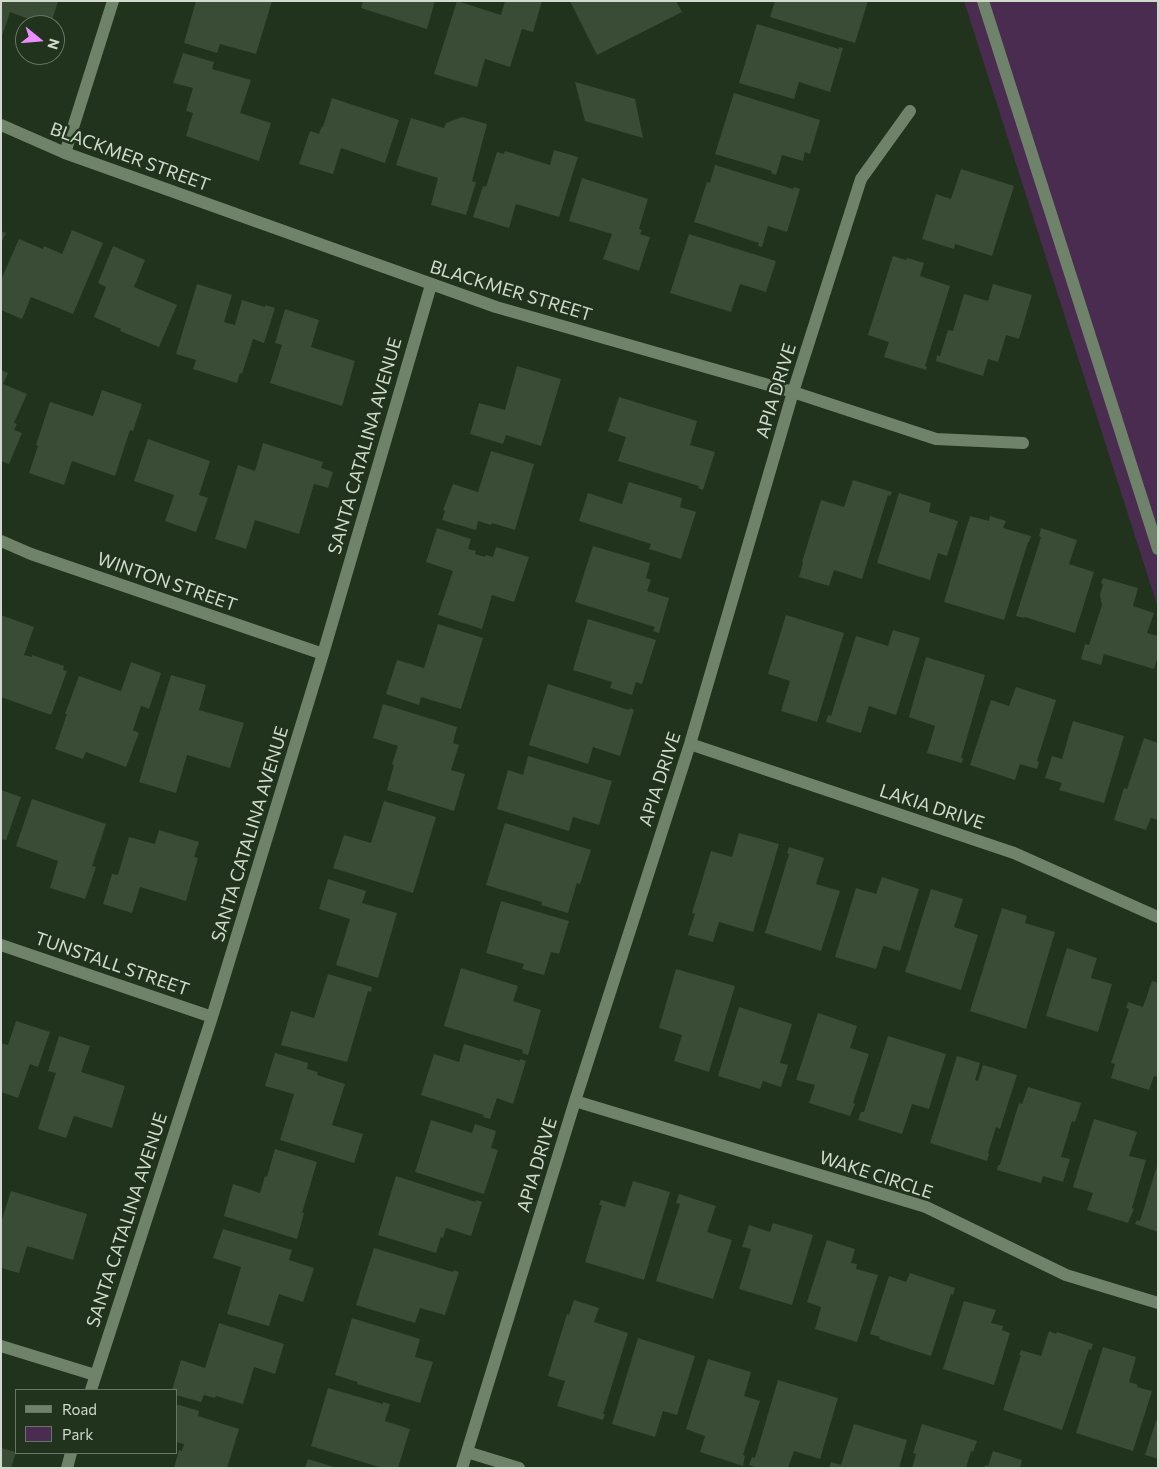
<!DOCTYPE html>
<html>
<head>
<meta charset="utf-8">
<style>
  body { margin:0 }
  #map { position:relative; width:1159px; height:1469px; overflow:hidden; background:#21321d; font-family:Commissioner,sans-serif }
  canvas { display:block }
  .frame { position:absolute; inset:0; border:2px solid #d0dbce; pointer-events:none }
  .legend { position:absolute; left:15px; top:1389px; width:162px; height:65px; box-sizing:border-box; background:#21321d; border:1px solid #677664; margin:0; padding:6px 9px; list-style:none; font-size:15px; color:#d0dbce }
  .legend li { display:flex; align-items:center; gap:10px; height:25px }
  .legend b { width:25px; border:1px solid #677664 }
  .north { position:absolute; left:15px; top:15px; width:50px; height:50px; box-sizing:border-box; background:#21321d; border:1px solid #677664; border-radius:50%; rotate:107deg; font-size:14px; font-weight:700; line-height:20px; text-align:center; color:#d0dbce }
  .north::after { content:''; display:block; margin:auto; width:18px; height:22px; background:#ea8dfd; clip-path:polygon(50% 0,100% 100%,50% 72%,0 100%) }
</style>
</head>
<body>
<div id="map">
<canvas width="1159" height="1469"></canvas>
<div class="frame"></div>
<ul class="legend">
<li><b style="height:6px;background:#6f836b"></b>Road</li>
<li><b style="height:14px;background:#4b2c51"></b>Park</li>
</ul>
<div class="north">N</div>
</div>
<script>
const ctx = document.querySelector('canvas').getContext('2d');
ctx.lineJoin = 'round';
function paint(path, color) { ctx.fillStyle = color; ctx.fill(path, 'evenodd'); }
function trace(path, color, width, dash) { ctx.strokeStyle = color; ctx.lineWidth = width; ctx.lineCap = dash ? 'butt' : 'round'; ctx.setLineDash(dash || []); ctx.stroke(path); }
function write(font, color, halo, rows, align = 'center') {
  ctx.font = font + ' Commissioner,sans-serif'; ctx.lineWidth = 5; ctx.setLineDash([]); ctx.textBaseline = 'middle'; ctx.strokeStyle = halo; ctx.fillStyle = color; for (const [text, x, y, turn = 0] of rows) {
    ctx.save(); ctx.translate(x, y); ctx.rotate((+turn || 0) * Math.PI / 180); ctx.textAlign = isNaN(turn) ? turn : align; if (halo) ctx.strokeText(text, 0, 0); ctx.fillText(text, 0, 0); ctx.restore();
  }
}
const green = new Path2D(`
  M 964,1 L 1158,1 L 1158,608 Z`);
const building = new Path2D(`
  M 1,1 L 58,1 L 51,24 L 38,20 L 37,22 L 10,12 L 2,36 Z
  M 196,1 L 272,1 L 256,54 L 220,44 L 217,53 L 184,43 Z
  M 363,1 L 435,1 L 427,29 L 361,8 Z
  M 457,1 L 501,15 L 505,1 L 542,1 L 533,32 L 522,29 L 510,67 L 485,59 L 477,87 L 434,74 Z
  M 570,1 L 676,1 L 682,12 L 597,55 Z
  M 775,1 L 868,1 L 855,43 L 770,17 Z
  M 757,24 L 839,49 L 839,47 L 843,48 L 830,92 L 799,82 L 794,99 L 739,83 Z
  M 183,53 L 214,62 L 212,69 L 251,80 L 240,113 L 271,123 L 259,161 L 186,136 L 193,113 L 186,111 L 193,88 L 173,83 Z
  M 575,82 L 635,99 L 643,138 L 585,121 Z
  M 734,93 L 820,120 L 810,154 L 805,152 L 803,161 L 782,155 L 776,175 L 771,173 L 772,171 L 715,154 Z
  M 332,98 L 399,120 L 385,163 L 341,148 L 333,174 L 299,164 L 310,131 L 319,134 L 322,126 L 323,127 Z
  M 462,117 L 487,124 L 472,181 L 476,182 L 466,215 L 431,205 L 438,178 L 396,165 L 411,118 L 444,128 L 446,123 Z
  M 554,150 L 578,157 L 559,217 L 516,204 L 509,228 L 473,217 L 483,186 L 486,187 L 497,152 L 504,154 L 505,151 L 550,165 Z
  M 715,165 L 793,189 L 794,187 L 800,189 L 787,232 L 768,226 L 762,247 L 758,246 L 759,243 L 694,222 L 707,182 L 710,183 Z
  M 961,169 L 1014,186 L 992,256 L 955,244 L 954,249 L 922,239 L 936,194 L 951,199 Z
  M 582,178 L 648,199 L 639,229 L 642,230 L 640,234 L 650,237 L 639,271 L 603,259 L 612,234 L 569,221 Z
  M 72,230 L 103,243 L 73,314 L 31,297 L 22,319 L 1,310 L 1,280 L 19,239 L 43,249 L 44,246 L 62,254 Z
  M 1,231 L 6,233 L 1,243 Z
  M 689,234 L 776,261 L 766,292 L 740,284 L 731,312 L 670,293 Z
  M 113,246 L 145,260 L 134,287 L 177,305 L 159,347 L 120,331 L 121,329 L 94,317 L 106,287 L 98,283 Z
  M 893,256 L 906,260 L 907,258 L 924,263 L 920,276 L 950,286 L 925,366 L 927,367 L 926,370 L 884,357 L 889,342 L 868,335 Z
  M 197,284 L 232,295 L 224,322 L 235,325 L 242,300 L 265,307 L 265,305 L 275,308 L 264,343 L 253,339 L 242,374 L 240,373 L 237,383 L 193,369 L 196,360 L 176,354 Z
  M 993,284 L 1032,295 L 1019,339 L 1006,335 L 998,362 L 988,359 L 983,376 L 936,361 L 937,355 L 940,356 L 948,330 L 953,331 L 964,294 L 988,301 Z
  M 285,309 L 319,320 L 311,347 L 355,361 L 342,406 L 270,383 L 282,345 L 275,343 Z
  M 517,366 L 561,379 L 541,446 L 506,435 L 503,444 L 470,434 L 479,403 L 505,410 Z
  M 1,370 L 8,373 L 3,384 L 27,394 L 14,423 L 17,424 L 14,430 L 22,433 L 9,464 L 1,461 Z
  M 102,390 L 142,404 L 133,431 L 130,430 L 115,476 L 72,461 L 64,485 L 29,473 L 38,446 L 36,445 L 50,402 L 93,416 Z
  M 619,397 L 697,421 L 690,445 L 715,452 L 703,490 L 698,488 L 699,486 L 618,461 L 626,437 L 608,431 Z
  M 148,439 L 210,461 L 199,495 L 208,498 L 196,532 L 165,521 L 174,495 L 134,481 Z
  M 263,443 L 323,462 L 321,468 L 333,472 L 328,488 L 314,484 L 299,534 L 255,520 L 246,549 L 215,539 L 238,465 L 255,471 Z
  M 491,451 L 534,464 L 515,530 L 492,523 L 491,525 L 478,521 L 476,530 L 442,520 L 445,511 L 443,510 L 453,484 L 478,492 Z
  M 853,480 L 892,492 L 890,496 L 888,495 L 862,579 L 834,570 L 829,586 L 799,577 L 803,563 L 802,562 L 821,500 L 844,507 Z
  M 629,482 L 682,498 L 680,507 L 696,512 L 681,559 L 649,549 L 651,544 L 579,521 L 588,493 L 622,504 Z
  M 899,493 L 931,503 L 929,512 L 958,521 L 947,556 L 938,553 L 930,580 L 877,563 Z
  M 970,516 L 989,521 L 990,516 L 1006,521 L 1003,528 L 1031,536 L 1029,542 L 1028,542 L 1004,620 L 944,602 Z
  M 437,528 L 471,539 L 468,549 L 476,551 L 475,554 L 485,557 L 486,555 L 493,557 L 496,547 L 529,557 L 514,602 L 492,595 L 482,629 L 438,615 L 453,571 L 426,562 Z
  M 1041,528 L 1077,540 L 1069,564 L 1094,572 L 1075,633 L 1025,617 L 1024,618 L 1016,616 L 1041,537 L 1039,536 Z
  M 593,546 L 650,563 L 646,578 L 651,580 L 647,591 L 669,598 L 659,633 L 653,631 L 655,627 L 575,602 Z
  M 1103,578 L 1138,588 L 1133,606 L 1154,613 L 1147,633 L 1158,636 L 1158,656 L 1154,669 L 1104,654 L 1101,665 L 1081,659 L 1085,644 L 1089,645 L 1102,605 L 1100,595 L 1103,584 L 1101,583 Z
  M 1,615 L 34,627 L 24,655 L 32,657 L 32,655 L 64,666 L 63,670 L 67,671 L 51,715 L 1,697 Z
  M 786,615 L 844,633 L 817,722 L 781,711 L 790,681 L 768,674 Z
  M 588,619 L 656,640 L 642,684 L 636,682 L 632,695 L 610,688 L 612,682 L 573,670 Z
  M 438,624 L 483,638 L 461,709 L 421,697 L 419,705 L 386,694 L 397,660 L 424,668 Z
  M 893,630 L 920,638 L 896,715 L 869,706 L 861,733 L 826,722 L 828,715 L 831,716 L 856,636 L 888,646 Z
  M 926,657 L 985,675 L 961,758 L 963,758 L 962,763 L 927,753 L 935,726 L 909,717 Z
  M 131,662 L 161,673 L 149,709 L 141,706 L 133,730 L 139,733 L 126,767 L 86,752 L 83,759 L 55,749 L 67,714 L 65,714 L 79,676 L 121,691 Z
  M 171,675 L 206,685 L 199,710 L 244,723 L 230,768 L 187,755 L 176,793 L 139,782 Z
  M 548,684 L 629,710 L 630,708 L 634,710 L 620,756 L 593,747 L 588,764 L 529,745 Z
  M 1016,687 L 1056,700 L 1037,761 L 1039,762 L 1037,769 L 1020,764 L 1015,780 L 970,765 L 991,700 L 1009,706 Z
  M 383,704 L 457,727 L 453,743 L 459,745 L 451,770 L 465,774 L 454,811 L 387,790 L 394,765 L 392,764 L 398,746 L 373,738 Z
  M 1073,721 L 1124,736 L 1104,803 L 1059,790 L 1062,783 L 1045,778 L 1052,756 L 1062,759 Z
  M 1144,738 L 1158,743 L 1158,820 L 1151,818 L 1146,830 L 1114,820 L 1124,788 L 1127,789 Z
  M 528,756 L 612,781 L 599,825 L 573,817 L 569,831 L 497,809 L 508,770 L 523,775 Z
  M 1,790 L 21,797 L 6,840 L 1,839 Z
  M 32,799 L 106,824 L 92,866 L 96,867 L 85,899 L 50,888 L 58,861 L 16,846 Z
  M 384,801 L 436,817 L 413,893 L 333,868 L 344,835 L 371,843 Z
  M 505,823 L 591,850 L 580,884 L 577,883 L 568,913 L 541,905 L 542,902 L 486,885 Z
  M 159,830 L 199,842 L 194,857 L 198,858 L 186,901 L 140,887 L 132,913 L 103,904 L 112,874 L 118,875 L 129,837 L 155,844 Z
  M 739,833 L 779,844 L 753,932 L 719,922 L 713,942 L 688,935 L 695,914 L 692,913 L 711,851 L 732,857 Z
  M 789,847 L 824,858 L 816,884 L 840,891 L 821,951 L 765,933 L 789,854 L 787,853 Z
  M 882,877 L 919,889 L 900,951 L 884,946 L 883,947 L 876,969 L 835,957 L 856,888 L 876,894 Z
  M 328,879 L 366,891 L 362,903 L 397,913 L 378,978 L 336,965 L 350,919 L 319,909 Z
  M 931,889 L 963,899 L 954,927 L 978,935 L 961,990 L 905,972 Z
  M 501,901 L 569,921 L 559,954 L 551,952 L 544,975 L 522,969 L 524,964 L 486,953 Z
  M 1002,908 L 1027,916 L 1025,923 L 1055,932 L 1026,1029 L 970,1011 Z
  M 1067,948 L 1097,958 L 1091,978 L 1112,984 L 1098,1032 L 1046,1016 Z
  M 461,968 L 518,986 L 513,1001 L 541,1010 L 528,1055 L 522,1053 L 523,1050 L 444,1026 Z
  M 676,969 L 735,986 L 709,1072 L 674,1061 L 682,1035 L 659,1028 Z
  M 328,974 L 372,987 L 371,992 L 368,991 L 347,1062 L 281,1045 L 291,1011 L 314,1018 Z
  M 1152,981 L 1158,983 L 1158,1077 L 1154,1076 L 1149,1090 L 1111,1078 L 1115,1064 L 1111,1063 L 1129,1009 L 1126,1008 L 1128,1002 L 1143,1007 Z
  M 739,1007 L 792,1024 L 780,1063 L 788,1065 L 781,1087 L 763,1081 L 760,1089 L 718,1076 Z
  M 818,1013 L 857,1026 L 850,1048 L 869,1054 L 853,1103 L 855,1104 L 850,1116 L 809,1103 L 815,1085 L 796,1080 Z
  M 16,1021 L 50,1032 L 38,1067 L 30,1064 L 18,1098 L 1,1092 L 1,1043 L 8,1045 Z
  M 59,1036 L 90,1046 L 81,1072 L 125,1086 L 112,1128 L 74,1116 L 66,1138 L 38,1129 L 56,1073 L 48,1071 Z
  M 888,1036 L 946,1054 L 929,1109 L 912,1104 L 902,1134 L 858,1120 L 861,1112 L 864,1112 Z
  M 464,1044 L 520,1061 L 520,1059 L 526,1061 L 513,1104 L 497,1098 L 490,1119 L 483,1117 L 484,1115 L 421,1095 L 434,1054 L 459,1062 Z
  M 275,1053 L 308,1063 L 307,1069 L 318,1072 L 317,1075 L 345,1084 L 332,1125 L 363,1134 L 354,1163 L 280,1140 L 294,1094 L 265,1086 Z
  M 957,1056 L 980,1063 L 975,1080 L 978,1081 L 983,1065 L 1017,1075 L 1000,1129 L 996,1127 L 988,1153 L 989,1154 L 987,1161 L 930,1143 Z
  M 1028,1087 L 1081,1103 L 1075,1122 L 1072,1121 L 1061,1157 L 1070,1159 L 1063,1182 L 1043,1176 L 1041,1183 L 997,1170 L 998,1165 L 1000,1165 L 1019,1103 L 1022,1104 Z
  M 1094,1119 L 1137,1132 L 1129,1156 L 1146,1160 L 1132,1208 L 1134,1209 L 1128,1223 L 1087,1210 L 1093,1193 L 1073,1187 Z
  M 431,1120 L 472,1133 L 475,1124 L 496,1131 L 491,1148 L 498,1150 L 484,1194 L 415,1172 Z
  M 275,1149 L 317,1162 L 302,1213 L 304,1213 L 297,1239 L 224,1216 L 233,1184 L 260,1193 L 265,1176 L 267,1177 Z
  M 1157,1166 L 1158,1166 L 1158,1232 L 1135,1224 L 1137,1220 L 1140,1221 Z
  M 396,1176 L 476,1202 L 476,1200 L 482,1202 L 471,1236 L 446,1228 L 443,1238 L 441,1237 L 436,1253 L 378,1235 Z
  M 633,1181 L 670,1192 L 644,1280 L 585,1262 L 602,1205 L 599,1205 L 601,1200 L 625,1207 Z
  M 11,1191 L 87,1214 L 73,1260 L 27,1246 L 19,1273 L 1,1268 L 1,1222 Z
  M 679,1194 L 716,1206 L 707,1232 L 732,1240 L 713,1299 L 656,1281 L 680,1204 L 676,1203 Z
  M 773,1223 L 813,1235 L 792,1305 L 739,1289 L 751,1249 L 742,1247 L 749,1225 L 770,1232 Z
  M 223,1229 L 292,1250 L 289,1260 L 314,1268 L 303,1302 L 279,1294 L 269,1326 L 227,1314 L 241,1267 L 213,1258 Z
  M 827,1240 L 855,1249 L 851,1263 L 857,1264 L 856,1269 L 878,1275 L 857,1342 L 815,1329 L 821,1307 L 807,1302 Z
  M 374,1248 L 453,1272 L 454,1270 L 459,1272 L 445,1315 L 420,1308 L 415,1323 L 356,1305 Z
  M 910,1273 L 955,1288 L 953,1295 L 951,1294 L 931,1356 L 879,1339 L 880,1337 L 870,1334 L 889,1276 L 906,1282 Z
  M 574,1300 L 599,1308 L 594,1322 L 628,1333 L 603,1414 L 605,1414 L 603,1420 L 557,1406 L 565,1381 L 548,1376 L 567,1314 L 569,1315 Z
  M 964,1301 L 996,1310 L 991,1323 L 1003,1326 L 1002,1330 L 1010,1333 L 994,1385 L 943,1369 Z
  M 352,1318 L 420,1339 L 415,1357 L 433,1362 L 420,1403 L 357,1384 L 358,1382 L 335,1375 Z
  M 219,1323 L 284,1344 L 275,1374 L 254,1367 L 243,1404 L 216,1396 L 215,1398 L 204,1395 L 201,1402 L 176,1395 L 176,1390 L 172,1390 L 181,1360 L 205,1368 Z
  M 1049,1331 L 1056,1334 L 1057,1332 L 1093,1344 L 1091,1350 L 1089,1349 L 1062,1430 L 1003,1410 L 1021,1355 L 1019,1355 L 1021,1350 L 1041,1356 Z
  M 638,1338 L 695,1356 L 677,1415 L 663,1411 L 655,1437 L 612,1424 Z
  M 1103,1347 L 1136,1357 L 1129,1382 L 1138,1385 L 1137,1387 L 1152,1391 L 1133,1451 L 1076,1433 Z
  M 708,1359 L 751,1372 L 744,1396 L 760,1401 L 743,1455 L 745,1456 L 743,1466 L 700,1452 L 705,1436 L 686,1429 Z
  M 778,1380 L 838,1398 L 820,1459 L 794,1451 L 788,1468 L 757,1468 L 749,1465 L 752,1457 L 755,1458 Z
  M 328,1388 L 383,1404 L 383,1402 L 390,1404 L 385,1421 L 410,1429 L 398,1468 L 382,1468 L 311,1446 Z
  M 176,1404 L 199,1411 L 198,1416 L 239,1429 L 227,1468 L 174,1468 L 179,1450 L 182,1451 L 184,1444 L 176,1442 Z
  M 1158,1415 L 1158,1459 L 1145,1455 Z
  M 854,1424 L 907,1440 L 899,1468 L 829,1468 L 831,1462 L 841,1465 Z
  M 922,1424 L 977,1441 L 973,1452 L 971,1451 L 966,1468 L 912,1468 L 916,1454 L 913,1453 Z
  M 1,1448 L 16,1452 L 11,1468 L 1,1468 Z
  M 993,1451 L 1022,1460 L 1020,1468 L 984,1468 L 985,1465 L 988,1466 Z
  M 308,1459 L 334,1467 L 334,1468 L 305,1468 Z`);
const minor = new Path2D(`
  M 983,1 L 1158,549
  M 1,125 L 65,153 L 496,307 L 793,392 L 936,439 L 1023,443
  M 65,153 L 113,1
  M 1,541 L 31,554 L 323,654
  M 690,744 L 1014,853 L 1158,917
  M 1,945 L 212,1017
  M 575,1101 L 926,1207 L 1066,1275 L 1158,1303
  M 1,1346 L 95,1375
  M 91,1390 L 212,1017 L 323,654 L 431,285
  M 467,1452 L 519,1468
  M 67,1468 L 71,1453
  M 462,1468 L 575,1101 L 690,744 L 793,392 L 861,179 L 910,111`);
const streetNames = [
  ["BLACKMER STREET",130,157,20],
  ["BLACKMER STREET",511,291,17],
  ["APIA DRIVE",776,391,-73],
  ["SANTA CATALINA AVENUE",365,446,-74],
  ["WINTON STREET",167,582,19],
  ["APIA DRIVE",660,779,-72],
  ["LAKIA DRIVE",932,807,18],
  ["SANTA CATALINA AVENUE",250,834,-73],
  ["TUNSTALL STREET",112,964,19],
  ["APIA DRIVE",537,1165,-73],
  ["WAKE CIRCLE",876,1175,18],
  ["SANTA CATALINA AVENUE",127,1220,-72]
];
paint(green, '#4b2c51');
paint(building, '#3a4c36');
trace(minor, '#6f836b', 12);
write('18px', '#d0dbce', '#21321d', streetNames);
</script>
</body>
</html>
